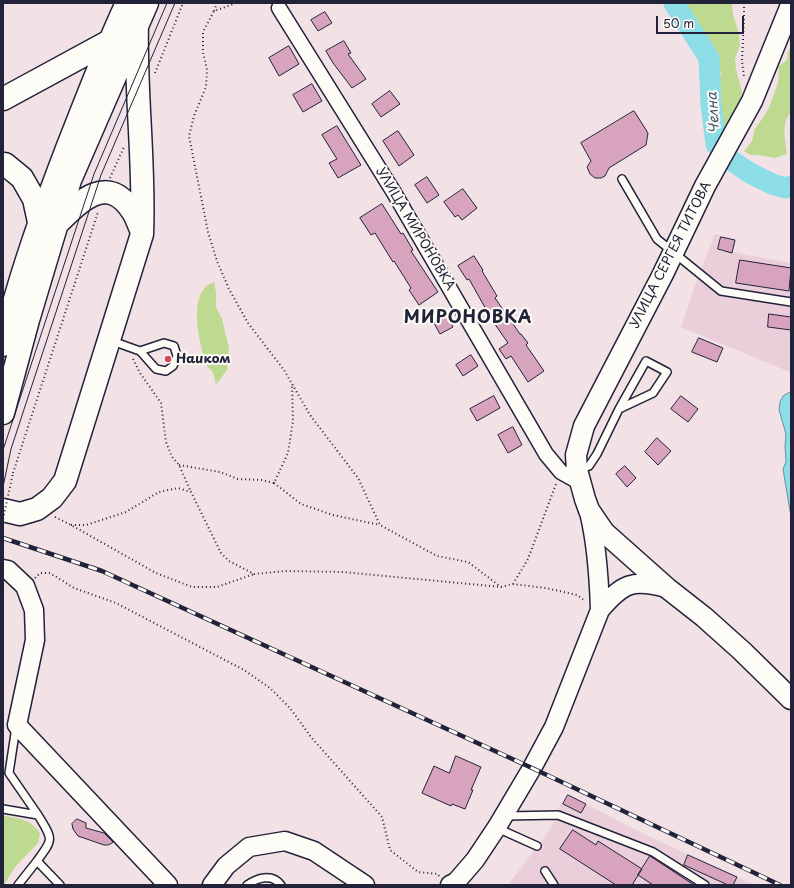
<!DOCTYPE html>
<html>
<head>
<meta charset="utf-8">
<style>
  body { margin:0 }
  #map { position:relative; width:794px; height:888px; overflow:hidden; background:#f2e2e6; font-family:"Playpen Sans",sans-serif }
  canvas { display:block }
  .frame { position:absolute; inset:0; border:4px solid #22223b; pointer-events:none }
  .scale { position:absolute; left:656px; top:16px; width:88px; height:18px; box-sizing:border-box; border:2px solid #22223b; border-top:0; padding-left:5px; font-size:12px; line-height:14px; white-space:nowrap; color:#22223b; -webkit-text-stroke:3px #fdfcf7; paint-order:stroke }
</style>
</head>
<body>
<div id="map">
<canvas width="794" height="888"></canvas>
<div class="frame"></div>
<div class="scale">50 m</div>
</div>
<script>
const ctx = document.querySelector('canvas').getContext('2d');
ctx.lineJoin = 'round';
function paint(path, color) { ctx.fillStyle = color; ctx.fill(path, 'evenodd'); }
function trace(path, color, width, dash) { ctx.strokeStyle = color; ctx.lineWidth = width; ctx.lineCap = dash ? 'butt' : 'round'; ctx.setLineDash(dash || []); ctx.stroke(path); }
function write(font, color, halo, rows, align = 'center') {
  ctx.font = font + ' "Playpen Sans",sans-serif'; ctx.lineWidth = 4; ctx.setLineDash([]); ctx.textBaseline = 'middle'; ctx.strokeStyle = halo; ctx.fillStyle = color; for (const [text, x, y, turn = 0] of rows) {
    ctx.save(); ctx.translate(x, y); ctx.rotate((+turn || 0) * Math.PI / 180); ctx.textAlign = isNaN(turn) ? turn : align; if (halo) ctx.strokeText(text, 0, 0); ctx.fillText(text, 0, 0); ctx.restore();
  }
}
const built = new Path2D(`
  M 715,234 L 735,240 L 732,252 L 791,263 L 791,372 L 787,371 L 681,327 L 699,274 Z
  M 568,795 L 650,837 L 755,885 L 508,885 L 549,831 L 561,810 L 558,809 L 561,803 L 563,804 Z`);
const green = new Path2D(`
  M 684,3 L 732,3 L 733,14 L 739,34 L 740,45 L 735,59 L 736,69 L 742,92 L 740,114 L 724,131 L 722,123 L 718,83 L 721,73 L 718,64 L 718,57 L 700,32 Z
  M 791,49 L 791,112 C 781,124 785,139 787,154 L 775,158 L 759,155 L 750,155 L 744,151 L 752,141 L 755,129 L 768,110 L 778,83 L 779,66 L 787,60 L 788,51 Z
  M 214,282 L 216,292 L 216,307 L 222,319 L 229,348 L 227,370 L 216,385 C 215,381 214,376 213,373 C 211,369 211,371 209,368 C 206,366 205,361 204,357 C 198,337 188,290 214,282 Z
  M 3,816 C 18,818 32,819 40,834 L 38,843 L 15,867 L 4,885 L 3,885 Z`);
const water = new Path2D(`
  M 791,392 L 791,517 L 783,469 L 786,462 L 785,446 L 786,434 L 779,410 L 780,402 L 783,396 Z`);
const river = new Path2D(`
  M 674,3 L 709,58 L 711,104 L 716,144 L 723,155 L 750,173 L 772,184 L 785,188 L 791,186`);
const building = new Path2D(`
  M 325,12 L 332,23 L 318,31 L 311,20 Z
  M 344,41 L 351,53 L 348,54 L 366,79 L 352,88 L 333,63 L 326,51 Z
  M 289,46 L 299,64 L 279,76 L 269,58 Z
  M 312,84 L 322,101 L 303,112 L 293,95 Z
  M 390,91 L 400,104 L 381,117 L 372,104 Z
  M 634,111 L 648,133 L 646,145 L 609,168 L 605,176 L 601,178 L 595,178 L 590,174 L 587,167 L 591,161 L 581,143 Z
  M 337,126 L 361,165 L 338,178 L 329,163 L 337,159 L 322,135 Z
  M 398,131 L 414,155 L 399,166 L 383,141 Z
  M 427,177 L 439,195 L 427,203 L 415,185 Z
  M 463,189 L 477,208 L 462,220 L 458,215 L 455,217 L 444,202 Z
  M 382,204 L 401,234 L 403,233 L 413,250 L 411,251 L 438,292 L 419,305 L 409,290 L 411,288 L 394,261 L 393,262 L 375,233 L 371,235 L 360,218 Z
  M 721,237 L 735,240 L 732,253 L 718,249 Z
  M 474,256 L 483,270 L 482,271 L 497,296 L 495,298 L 520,334 L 521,334 L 528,343 L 526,345 L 544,371 L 528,382 L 511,356 L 506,359 L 499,349 L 508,343 L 492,320 L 469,279 L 467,280 L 458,266 Z
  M 740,260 L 791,268 L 789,291 L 736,283 Z
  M 769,314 L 791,317 L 791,330 L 768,327 Z
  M 447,316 L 453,327 L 440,334 L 434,323 Z
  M 699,338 L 723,348 L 717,362 L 692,352 Z
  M 471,355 L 478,366 L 463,376 L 456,365 Z
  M 494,396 L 500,408 L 477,421 L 470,409 Z
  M 681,396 L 698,409 L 688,422 L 671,409 Z
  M 513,427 L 522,445 L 508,453 L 498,435 Z
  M 657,438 L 671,451 L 658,465 L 645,452 Z
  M 625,466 L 636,478 L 627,487 L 616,474 Z
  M 456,756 L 481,767 L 471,790 L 473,790 L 465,809 L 452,804 L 451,806 L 422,793 L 434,766 L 449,773 Z
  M 568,795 L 586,804 L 581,813 L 563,804 Z
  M 77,819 L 86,823 L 86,828 L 104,833 L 113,842 L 112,843 L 108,845 L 104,845 L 78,836 L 73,829 L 72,824 Z
  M 573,830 L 596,845 L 598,841 L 642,869 L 632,885 L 616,885 L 560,849 Z
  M 688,855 L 737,877 L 733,885 L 728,885 L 684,865 Z
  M 650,856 L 694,885 L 653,885 L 638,875 Z`);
const path = new Path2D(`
  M 236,3 L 214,11 L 203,32 L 203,52 L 207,70 L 206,87 L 194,116 L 189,136 L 208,232 L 217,261 L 229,289 L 248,323 L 284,370 L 310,415 L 358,478 L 380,525 L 437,556 L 468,562 L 501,587
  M 744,3 L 744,18 L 742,61 L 744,77
  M 214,11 L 217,3
  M 155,73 L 183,3
  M 110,178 L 124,147
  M 133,359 L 140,373 L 161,403 L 166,442 L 172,457 L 179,465 L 191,492
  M 179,465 L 220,472 L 238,479 L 262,480 L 274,483 L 288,453 L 293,421 L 292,385
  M 13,473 L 98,212
  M 274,483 L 301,504 L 333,515 L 380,525
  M 55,517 L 71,525 L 156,573 L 192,587 L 217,587 L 254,574
  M 71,525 L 86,525 L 126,512 L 159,492 L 178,488 L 191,492 L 221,553 L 229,561 L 254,574 L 285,571 L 343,572 L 501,587 L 512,584 L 546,588 L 577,595 L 585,601
  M 35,578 L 40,573 L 50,573 L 74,588 L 116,603 L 244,670 L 270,688 L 290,708 L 311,737 L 382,817 L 390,850 L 418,872 L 438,874 L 439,876
  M 513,584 L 528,559 L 556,484`);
const service = new Path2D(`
  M 622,179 L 657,239 L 721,291 L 791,302
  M 112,341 L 140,351 L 156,369 L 166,371 L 173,366 L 177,356 L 174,346 L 164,343 L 140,351
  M 578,470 L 589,466 L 597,454 L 619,409 L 653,393 L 667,372 L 646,361 L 619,409
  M 16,727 L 9,773 L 38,815
  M 3,809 L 38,815 C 53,840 54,838 37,861
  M 506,816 L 558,815 L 653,852 L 705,885
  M 497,828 L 537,846
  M 545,871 L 554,885
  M 18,885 L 37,861 L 60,885
  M 247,885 C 257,878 272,873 281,885`);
const minor = new Path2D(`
  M 279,8 L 393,191 L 546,454 L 561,472 L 581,483`);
const tertiary = new Path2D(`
  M 589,512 C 597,544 599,577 600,610
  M 3,569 L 8,570 L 25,586 L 34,610 L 35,640 L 17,725 L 168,885
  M 212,885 L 226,866 L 249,847 L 285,841 L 314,851 L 365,885
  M 450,885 L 456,882 L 475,860 L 497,827 L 532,768 L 554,727 L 600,610 C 623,583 632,579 667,588`);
const secondary = new Path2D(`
  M 791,5 L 752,101 L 705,186 L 663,274 L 584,426 L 576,455 L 577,470 L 585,499 L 589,510 L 604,532 L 667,588 L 704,617 L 742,651 L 791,699`);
const primary = new Path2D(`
  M 3,99 L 108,42
  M 3,164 L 5,164 L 22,178 L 34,199 L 39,222
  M 58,223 C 81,200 108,173 133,212 C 137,218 139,226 142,232
  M 3,345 C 19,277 43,211 68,146 C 87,98 105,50 127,3
  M 3,413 L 28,320 L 70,180 L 147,3
  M 3,510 L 20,514 L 37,509 L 52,498 L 65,481 L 142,234 C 145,163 135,93 137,23`);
const tram = new Path2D(`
  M 3,450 L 94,174 L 167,3
  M 3,487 L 11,449 L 101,175 L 175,3`);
const rail = new Path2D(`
  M 3,538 L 102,571 L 532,768 L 780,885`);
const pathBridge = new Path2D(`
  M 3,519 L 13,473`);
const markers = [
  [168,359,4,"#d1495b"]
];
const streetNames = [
  ["УЛИЦА МИРОНОВКА",415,229,59],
  ["УЛИЦА СЕРГЕЯ ТИТОВА",671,255,-63]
];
const poiNames = [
  ["Наиком",176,359]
];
const waterNames = [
  ["Челна",714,113,-94]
];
const districtNames = [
  ["МИРОНОВКА",468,318]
];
paint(built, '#eacfda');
paint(green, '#beda91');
paint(water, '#8cdde5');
trace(water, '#6292a1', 1);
trace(river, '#8cdde5', 21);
paint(building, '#d8a4bd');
trace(building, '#22223b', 1);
trace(service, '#22223b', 10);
trace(minor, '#22223b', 17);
trace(tertiary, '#22223b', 21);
trace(secondary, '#22223b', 23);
trace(primary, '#22223b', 25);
trace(path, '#22223b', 2, [1, 3]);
trace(service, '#fdfcf7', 7);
trace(minor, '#fdfcf7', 14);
trace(tertiary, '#fdfcf7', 18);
trace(secondary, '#fdfcf7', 20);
trace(primary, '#fdfcf7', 22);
trace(tram, '#22223b', 1);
trace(rail, '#22223b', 4.5);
trace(rail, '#fdfcf7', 3, [9]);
trace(pathBridge, '#22223b', 2, [1, 3]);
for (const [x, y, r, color] of markers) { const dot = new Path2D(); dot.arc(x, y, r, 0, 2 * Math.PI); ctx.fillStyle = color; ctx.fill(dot); trace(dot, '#fdfcf7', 1.5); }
write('13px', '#22223b', '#fdfcf7', streetNames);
write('bold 13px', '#22223b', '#fdfcf7', poiNames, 'left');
write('italic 14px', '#425a6e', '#fdfcf7', waterNames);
ctx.letterSpacing = '1px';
write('bold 17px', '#22223b', '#fdfcf7', districtNames);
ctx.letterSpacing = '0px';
</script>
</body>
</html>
